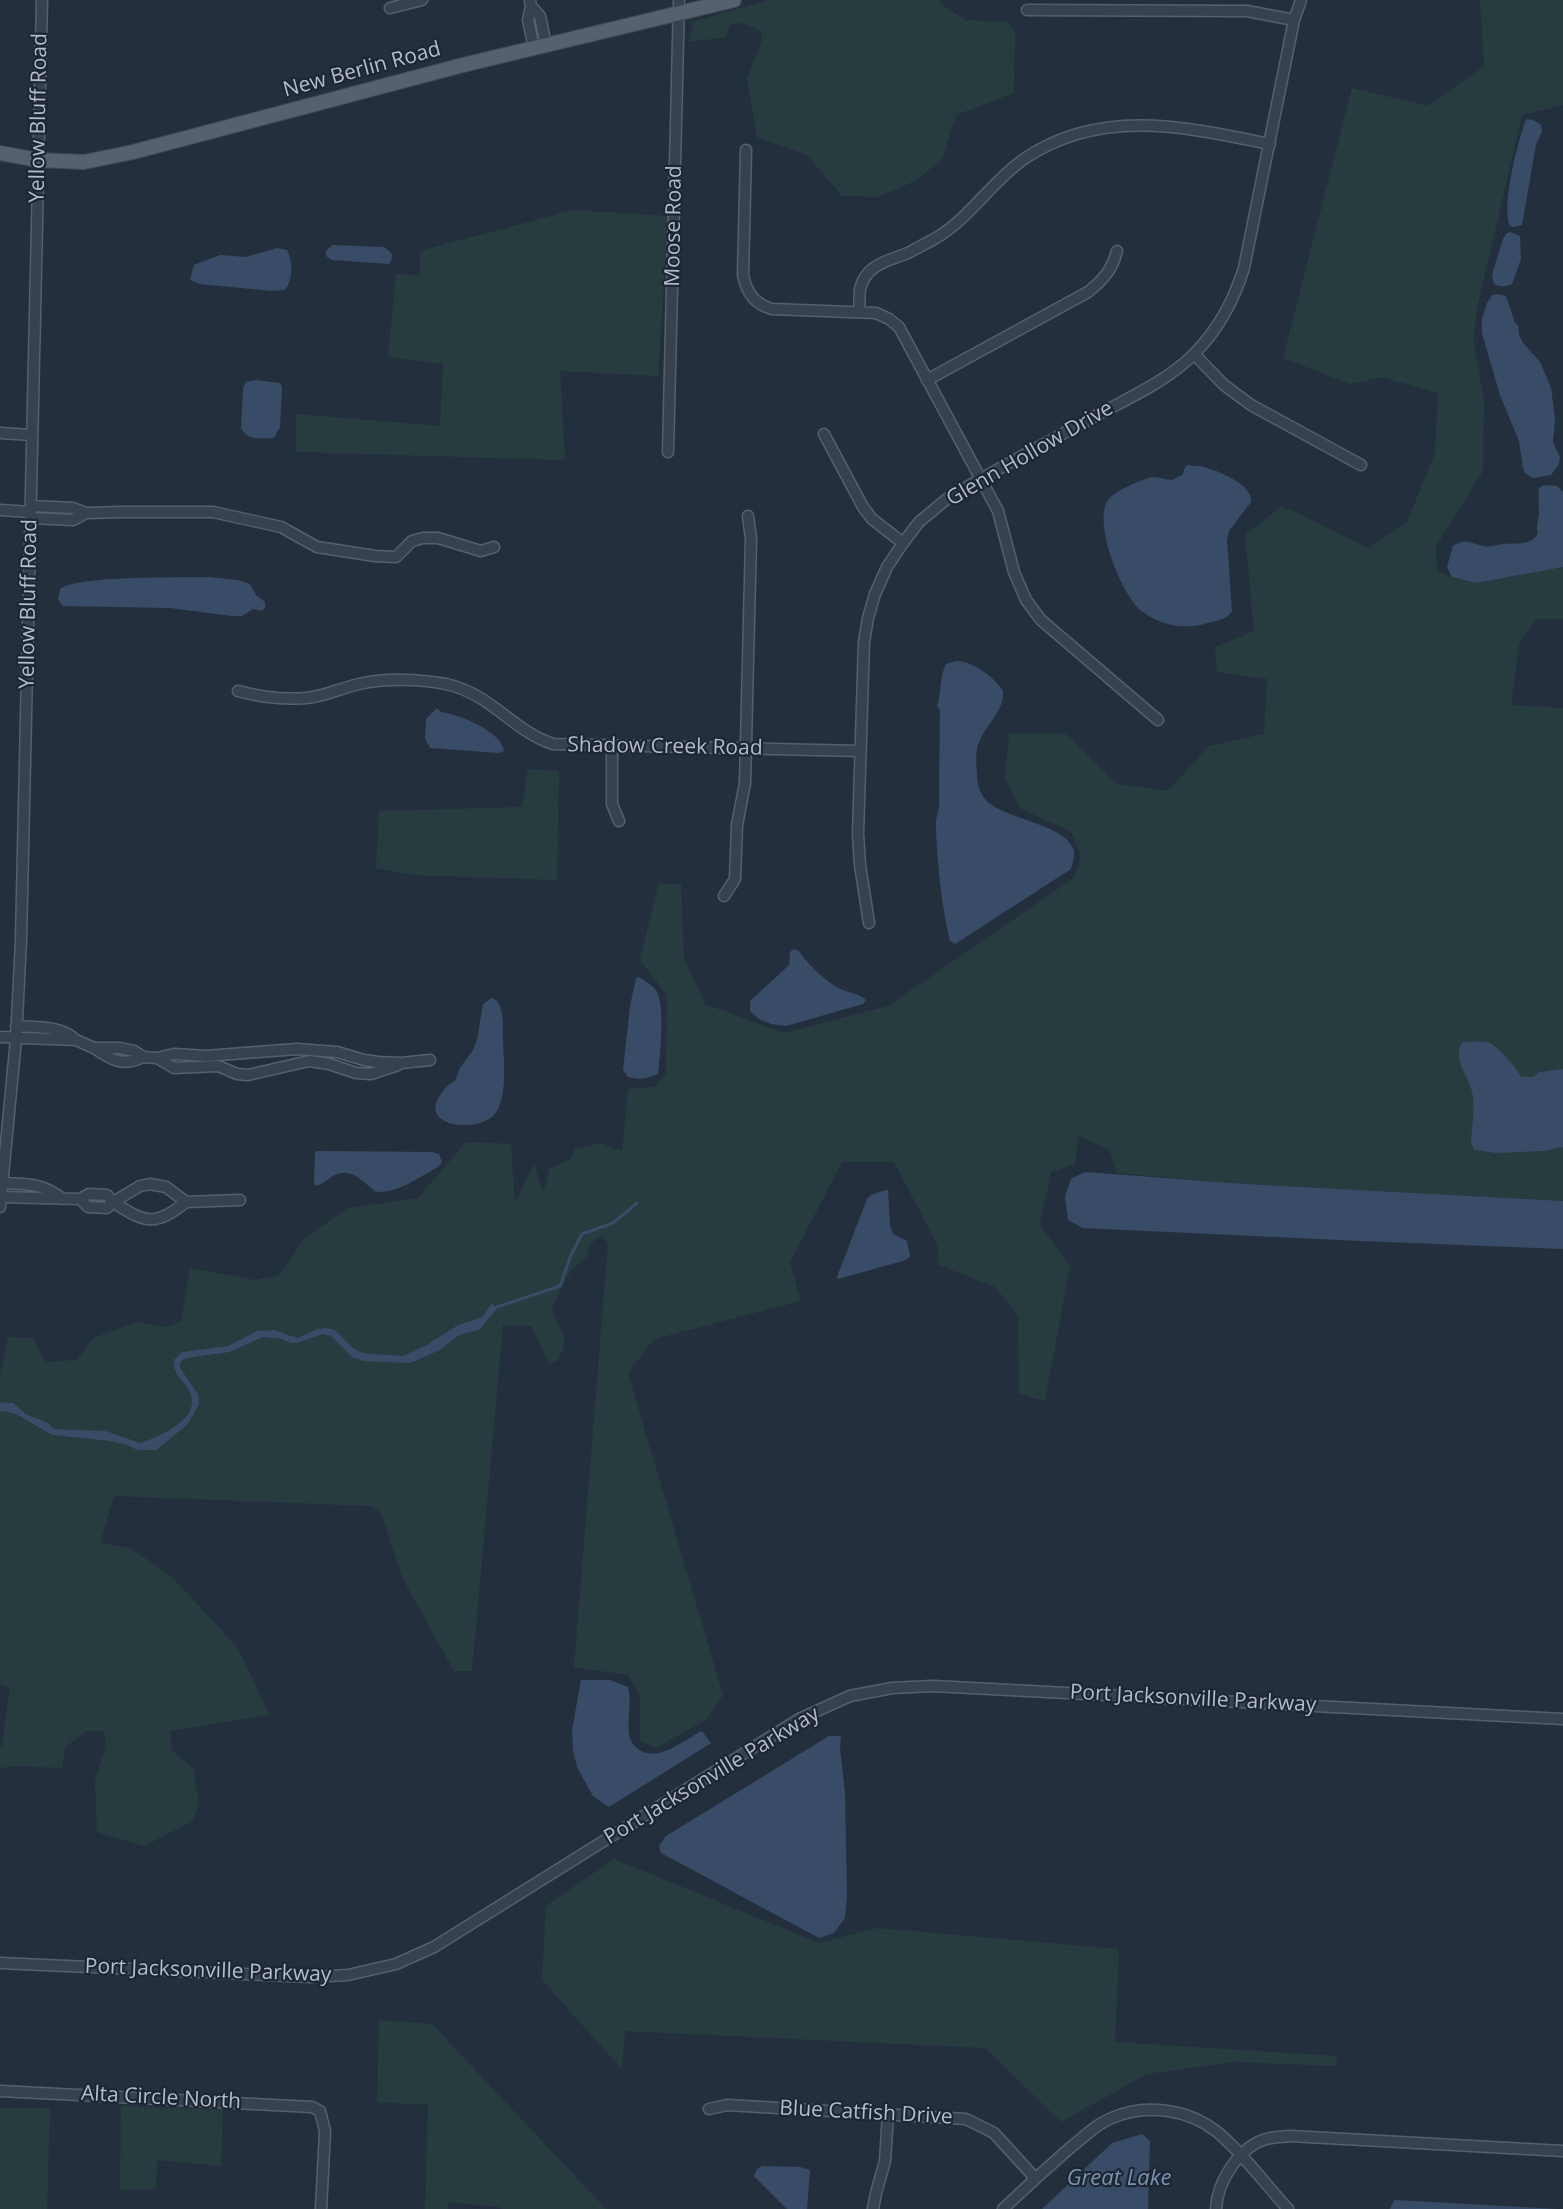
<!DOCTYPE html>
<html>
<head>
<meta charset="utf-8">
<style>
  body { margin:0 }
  canvas { display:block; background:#242f3e }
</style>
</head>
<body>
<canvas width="1563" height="2209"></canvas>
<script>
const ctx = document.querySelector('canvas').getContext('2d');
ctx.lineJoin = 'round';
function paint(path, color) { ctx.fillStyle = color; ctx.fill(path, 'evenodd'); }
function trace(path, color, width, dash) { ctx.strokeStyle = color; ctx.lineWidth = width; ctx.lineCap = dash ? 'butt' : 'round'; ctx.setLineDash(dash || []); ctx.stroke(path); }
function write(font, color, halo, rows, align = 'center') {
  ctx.font = font + ' "Open Sans",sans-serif'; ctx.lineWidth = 4.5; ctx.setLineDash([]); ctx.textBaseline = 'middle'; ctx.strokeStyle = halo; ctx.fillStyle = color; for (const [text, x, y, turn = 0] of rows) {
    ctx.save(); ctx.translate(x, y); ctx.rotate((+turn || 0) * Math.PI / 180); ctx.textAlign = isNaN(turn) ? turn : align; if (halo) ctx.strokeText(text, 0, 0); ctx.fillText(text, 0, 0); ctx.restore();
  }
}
const green = new Path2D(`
  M 768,0 L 940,0 L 940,3 L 965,20 L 1007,22 L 1015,31 L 1014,93 L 956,115 L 942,159 L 917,180 L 878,197 L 842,196 L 807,155 L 757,137 L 747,79 L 762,39 L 761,31 L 742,23 L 730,24 L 726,37 L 689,42 L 693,22 Z
  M 1480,0 L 1563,0 L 1563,105 L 1522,115 L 1477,308 L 1473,338 L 1484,401 L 1483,471 L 1436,546 L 1437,571 L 1452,577 L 1476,583 L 1563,567 L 1563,619 L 1537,619 L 1519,643 L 1511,705 L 1563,708 L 1563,1201 L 1246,1184 L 1116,1173 L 1110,1150 L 1078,1136 L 1075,1164 L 1051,1172 L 1040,1225 L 1070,1266 L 1045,1401 L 1019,1394 L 1018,1316 L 995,1287 L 939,1265 L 937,1244 L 894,1162 L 842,1162 L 790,1262 L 801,1301 L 654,1339 L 628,1373 L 723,1695 L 707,1719 L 656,1748 L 640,1741 L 640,1696 L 628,1675 L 574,1667 L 608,1243 L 601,1236 L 590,1244 L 587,1257 L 571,1270 L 552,1307 C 558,1334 573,1332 558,1360 L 549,1364 L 531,1326 L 503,1325 L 472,1671 L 454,1671 L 402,1577 L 381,1513 L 371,1506 L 114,1496 L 100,1543 L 130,1548 L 171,1576 L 237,1647 L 270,1715 L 170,1731 L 172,1750 L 193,1769 L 199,1802 L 193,1821 L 144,1846 L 97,1832 L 95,1780 L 106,1746 L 104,1731 L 87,1731 L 65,1747 L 62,1768 L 16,1766 L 0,1768 L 0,1747 L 2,1745 L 10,1687 L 0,1684 L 0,1412 L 2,1411 L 16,1414 L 52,1435 L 110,1441 L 127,1445 L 137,1450 L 188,1425 L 198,1394 L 179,1368 L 180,1362 L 187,1358 L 230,1352 L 263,1337 L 281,1339 L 290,1343 L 297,1343 L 323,1334 L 331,1336 L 352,1357 L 410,1363 L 440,1350 L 459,1335 L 479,1330 L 492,1303 L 482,1317 L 458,1325 L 425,1346 L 404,1356 L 363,1353 L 354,1349 L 335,1330 L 317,1329 L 298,1338 L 286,1333 L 257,1331 L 228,1346 L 182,1352 L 174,1370 C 179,1377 186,1385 190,1394 C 200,1420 159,1436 141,1443 C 112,1431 85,1430 54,1429 L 48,1423 L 26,1414 L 13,1403 L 0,1402 L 0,1378 L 8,1337 L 33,1338 L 46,1362 L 77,1360 L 93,1338 L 138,1322 L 165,1327 L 181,1322 L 190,1268 L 255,1280 L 279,1275 L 305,1238 L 348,1208 L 418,1198 L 466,1142 L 511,1144 L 515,1203 L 534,1164 L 543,1193 L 550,1168 L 571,1159 L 574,1149 L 600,1143 L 622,1151 L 628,1089 L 655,1087 L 666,1073 L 667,995 L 640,960 L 659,883 L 681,884 L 684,958 L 705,1004 L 784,1033 L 888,1006 L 1075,877 L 1081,856 L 1071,832 L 1020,808 L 1005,778 L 1009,734 L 1065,733 L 1117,784 L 1168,791 L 1209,746 L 1264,734 L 1267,679 L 1217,672 L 1215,647 L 1254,631 L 1245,535 L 1282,506 L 1368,548 L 1407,522 L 1435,453 L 1438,393 L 1382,377 L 1350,384 L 1283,358 L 1352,88 L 1428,106 L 1484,66 Z
  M 573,210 L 668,216 L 658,376 L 560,371 L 565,460 L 296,452 L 296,414 L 440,426 L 443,364 L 388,357 L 396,274 L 420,276 L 420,251 Z
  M 528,769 L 559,771 L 557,880 L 413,875 L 376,868 L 379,811 L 522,807 Z
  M 614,1859 L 819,1943 L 877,1928 L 1119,1949 L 1115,2042 L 1337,2056 L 1336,2066 L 1233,2062 L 1147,2074 L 1061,2122 L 985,2048 L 625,2031 L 622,2069 L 542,1980 L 546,1906 Z
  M 379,2020 L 432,2024 L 606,2209 L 502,2209 L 499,2207 L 449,2202 L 448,2209 L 425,2209 L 428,2105 L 377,2102 Z
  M 121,2106 L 223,2110 L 221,2166 L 157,2160 L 156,2189 L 120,2190 Z
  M 0,2108 L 50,2108 L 47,2209 L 0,2209 Z`);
const water = new Path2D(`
  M 1526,119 L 1533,120 L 1541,125 L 1542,132 L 1536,144 L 1522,225 L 1514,227 L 1510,226 C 1501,205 1518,142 1526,119 Z
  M 1510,232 L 1520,236 L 1521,259 L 1512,284 C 1506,287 1499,287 1494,284 L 1492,275 L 1503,239 L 1506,234 Z
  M 332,245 L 383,247 C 392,251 395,256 389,264 L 332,260 L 326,256 L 326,251 Z
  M 277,248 L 287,250 C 293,260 293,280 285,290 L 272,291 L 200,284 L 190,280 L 194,265 L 220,255 L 246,257 Z
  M 1498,294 L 1506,296 L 1515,323 L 1518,325 L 1519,335 L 1523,343 L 1540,362 L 1551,388 L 1555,419 L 1553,442 L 1560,457 L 1559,464 L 1551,475 L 1533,478 L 1525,473 L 1523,468 L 1519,441 L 1500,395 L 1482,333 L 1482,319 L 1487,303 L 1492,295 Z
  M 255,380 L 280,383 L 282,387 L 280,427 L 274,438 C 261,438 247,441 241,428 L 243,388 L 246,382 Z
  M 1189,465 C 1194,467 1198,465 1203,467 C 1217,470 1254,485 1251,502 L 1229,531 L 1227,540 L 1232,611 C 1226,620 1218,620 1208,623 C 1185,630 1162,626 1143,612 C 1122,598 1091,519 1109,499 C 1116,491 1143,478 1154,477 C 1160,477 1165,480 1172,480 L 1182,475 L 1186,466 Z
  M 1544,485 L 1557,486 L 1563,492 L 1563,567 L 1476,583 L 1452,577 L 1447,567 L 1453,546 C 1468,537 1470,544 1484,546 C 1491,548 1497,544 1503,544 C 1517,543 1531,546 1538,533 C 1536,525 1538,521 1539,513 C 1539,505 1538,497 1539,488 Z
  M 209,577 L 238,580 L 250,584 L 256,595 L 265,602 L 265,608 L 262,611 L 253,609 L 242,616 L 232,616 L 170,608 L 63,606 L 58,599 L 60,589 C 79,575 180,578 209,577 Z
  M 956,661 C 973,661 994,677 1003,691 C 1005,709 987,724 980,740 C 975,750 976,762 977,772 C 977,783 979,794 988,802 C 1008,820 1068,825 1074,851 C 1075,857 1072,864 1071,869 L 955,944 L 950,941 C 942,908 937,863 936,828 C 935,816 941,807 939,796 L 940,710 L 937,706 C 942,692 939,678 946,664 Z
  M 437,708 L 441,712 C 459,714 501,731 504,751 L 499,753 L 430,748 L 425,738 L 426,719 Z
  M 794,949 L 799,951 C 806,963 830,986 843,990 C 852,994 858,993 866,1000 L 863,1004 L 786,1026 L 771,1024 L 759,1019 L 750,1011 L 750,1001 L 789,965 L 790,952 Z
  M 639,977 C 644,981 651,984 655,989 C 666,1001 660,1057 658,1074 C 646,1079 640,1080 628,1077 L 623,1070 L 630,1006 L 636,978 Z
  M 492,998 C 504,1002 503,1024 503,1035 C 503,1058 508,1087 498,1109 C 486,1136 415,1128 441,1094 C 445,1088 448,1084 455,1081 L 460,1068 L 473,1050 L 477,1040 L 483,1004 Z
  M 1462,1042 C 1470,1042 1479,1041 1487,1042 C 1496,1044 1517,1068 1521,1077 L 1534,1077 L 1539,1072 L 1563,1069 L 1563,1147 L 1542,1151 L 1497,1153 L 1474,1150 L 1471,1142 C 1472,1125 1476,1104 1471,1088 C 1466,1073 1453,1059 1462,1042 Z
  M 317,1151 L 432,1152 L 439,1154 L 442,1162 L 438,1167 C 417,1178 401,1192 376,1192 C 362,1181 351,1166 333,1176 C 327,1180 322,1184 316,1186 L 314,1183 L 315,1153 Z
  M 1085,1172 L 1246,1184 L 1563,1201 L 1563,1249 L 1361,1241 L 1083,1228 L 1068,1220 L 1065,1197 L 1071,1179 Z
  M 886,1190 L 888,1190 L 890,1226 L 893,1234 L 907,1241 L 910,1256 L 906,1260 L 838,1279 L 837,1277 L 867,1199 L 871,1195 Z
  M 492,1303 L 496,1310 L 479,1330 L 459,1335 L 440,1350 L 410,1363 L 363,1361 L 352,1357 L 331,1336 L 323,1334 L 297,1343 L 290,1343 L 281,1339 L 263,1337 L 230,1352 L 187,1358 L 180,1362 L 180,1368 L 198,1394 L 199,1404 L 188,1424 L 156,1450 L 137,1450 L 127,1445 L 110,1441 L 52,1435 L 16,1414 L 2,1411 L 0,1412 L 0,1402 L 13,1403 L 26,1414 L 48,1423 L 54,1429 L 105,1431 L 141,1443 C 159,1436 201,1420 190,1393 C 184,1379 173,1377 174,1360 L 182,1352 L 228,1346 L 257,1331 L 274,1330 L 298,1338 L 317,1329 L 327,1328 L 335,1330 L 354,1349 L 363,1353 L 403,1356 L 425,1346 L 458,1325 L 482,1317 Z
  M 581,1680 L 610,1680 L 628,1687 C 632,1703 627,1718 629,1734 C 630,1741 633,1745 638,1749 C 658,1764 685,1739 702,1731 L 711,1743 L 609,1807 L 593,1796 L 577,1767 L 573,1750 L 572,1730 Z
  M 829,1736 L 841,1736 L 840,1748 L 845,1793 L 847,1895 L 845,1918 L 834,1933 L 819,1938 L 661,1853 L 659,1846 L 666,1836 Z
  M 1142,2134 L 1150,2141 L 1148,2209 L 1042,2209 L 1112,2143 Z
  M 762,2166 L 800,2167 L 810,2170 L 807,2209 L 787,2209 L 754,2176 L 757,2169 Z
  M 1394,2200 L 1558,2209 L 1390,2209 Z`);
const stream = new Path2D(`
  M 494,1308 L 560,1286 L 571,1255 L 582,1234 L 613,1223 L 637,1203`);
const minor = new Path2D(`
  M 530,0 L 531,6 L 528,20 L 534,48
  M 531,6 L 540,16 L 546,45
  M 390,8 L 422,0
  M 1027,10 L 1247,11 L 1294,20
  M 746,150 L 743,275 C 747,294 755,304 772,309 L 876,313 L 889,319 L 899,327 L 998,511 L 1014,572 L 1026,600 L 1041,620 L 1158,720
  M 859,312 C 860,305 859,296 860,289 C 866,264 888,261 908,253 C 917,248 927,243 936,238 C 971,217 991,182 1024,159 C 1101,107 1186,127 1270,144
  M 1194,354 L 1224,385 L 1251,405 L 1361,465
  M 927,380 L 1088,292 C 1103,280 1112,270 1117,251
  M 0,433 L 32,435
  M 824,434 L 863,507 L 872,519 L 903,543
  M 668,452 L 679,0
  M 31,506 L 73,508 L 86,513
  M 0,510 L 31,512
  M 30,518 L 73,520 L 86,513 L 122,512 L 213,512 L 281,527 L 317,547 L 375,556 L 396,557 L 412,541 L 423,538 L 438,538 L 481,551 L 494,547
  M 238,691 C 260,697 282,700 306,698 C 323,697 341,688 359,684 C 385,678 419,679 446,684 C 492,694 514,732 553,744 L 860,751
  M 612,746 L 612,804 L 619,821
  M 724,896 L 735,879 L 737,825 L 745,783 L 751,539 L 748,516
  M 869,923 L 860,865 L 858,834 L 864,642 L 868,618 L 875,594 L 887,567 L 903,543 L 919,522 L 948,498 C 998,468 1050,441 1101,413 C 1133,396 1168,380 1194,354 C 1218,330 1234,300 1244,268 L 1294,20 L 1301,0
  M 16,1026 C 37,1028 61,1025 76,1040
  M 0,1037 L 76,1040 L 94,1048 L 120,1048 L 134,1051 L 143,1057 L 157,1058 L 174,1054 L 206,1056 L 297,1049 L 337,1052 L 364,1060 L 378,1062 L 401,1063 L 430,1060
  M 94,1048 C 111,1060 123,1067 143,1057
  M 157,1058 L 174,1068 L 218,1066 L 237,1074 L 248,1075 L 309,1061 L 329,1064 L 356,1073 L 371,1074 L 398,1065
  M 2,1183 C 27,1184 42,1183 63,1199
  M 1,1197 L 80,1199 L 88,1207 L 107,1208 L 113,1202 C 145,1223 155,1227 186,1202
  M 80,1199 L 89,1194 L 107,1195 L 113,1202 L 140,1186 L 150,1184 L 166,1187 L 186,1202 L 240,1200
  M 0,1207 L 16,1039 L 21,940 L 42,0
  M 0,1963 L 310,1977 L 348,1975 L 396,1964 L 434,1947 L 799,1719 L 850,1696 L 892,1688 L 933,1686 L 1563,1719
  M 0,2091 L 312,2107 L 320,2111 L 325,2131 L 321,2209
  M 709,2109 L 727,2105 L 966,2119 L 994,2133 L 1035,2178
  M 873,2209 L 876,2193 L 885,2161 L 888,2114
  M 1003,2209 C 1025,2188 1048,2167 1071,2147 C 1084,2137 1096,2124 1112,2118 C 1145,2103 1187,2109 1216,2131 C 1240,2150 1267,2186 1288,2209
  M 1216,2209 C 1217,2182 1239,2147 1266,2139 C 1274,2137 1283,2137 1290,2136 L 1563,2151`);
const major = new Path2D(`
  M 0,153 L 38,160 L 84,162 L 133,152 L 463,65 L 734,0`);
const streetNames = [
  ["New Berlin Road",362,70,-15],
  ["Yellow Bluff Road",39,118,-89],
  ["Moose Road",674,226,-89],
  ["Glenn Hollow Drive",1030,454,-30],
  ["Yellow Bluff Road",29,604,-89],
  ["Shadow Creek Road",665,747,1],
  ["Port Jacksonville Parkway",1193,1699,3],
  ["Port Jacksonville Parkway",712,1776,-31],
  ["Port Jacksonville Parkway",208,1971,2],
  ["Alta Circle North",161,2098,3],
  ["Blue Catfish Drive",866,2113,3]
];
const waterNames = [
  ["Great Lake",1119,2179]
];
paint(green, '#263c3f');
paint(water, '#394c67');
trace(stream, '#394c67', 3);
trace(minor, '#565f6c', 13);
trace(major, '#414a57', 16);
trace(minor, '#38414e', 10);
trace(major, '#56606e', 14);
write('21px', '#b4bcc9', '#1d2633', streetNames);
write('italic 22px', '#7c92b1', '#1d2633', waterNames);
</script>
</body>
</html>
